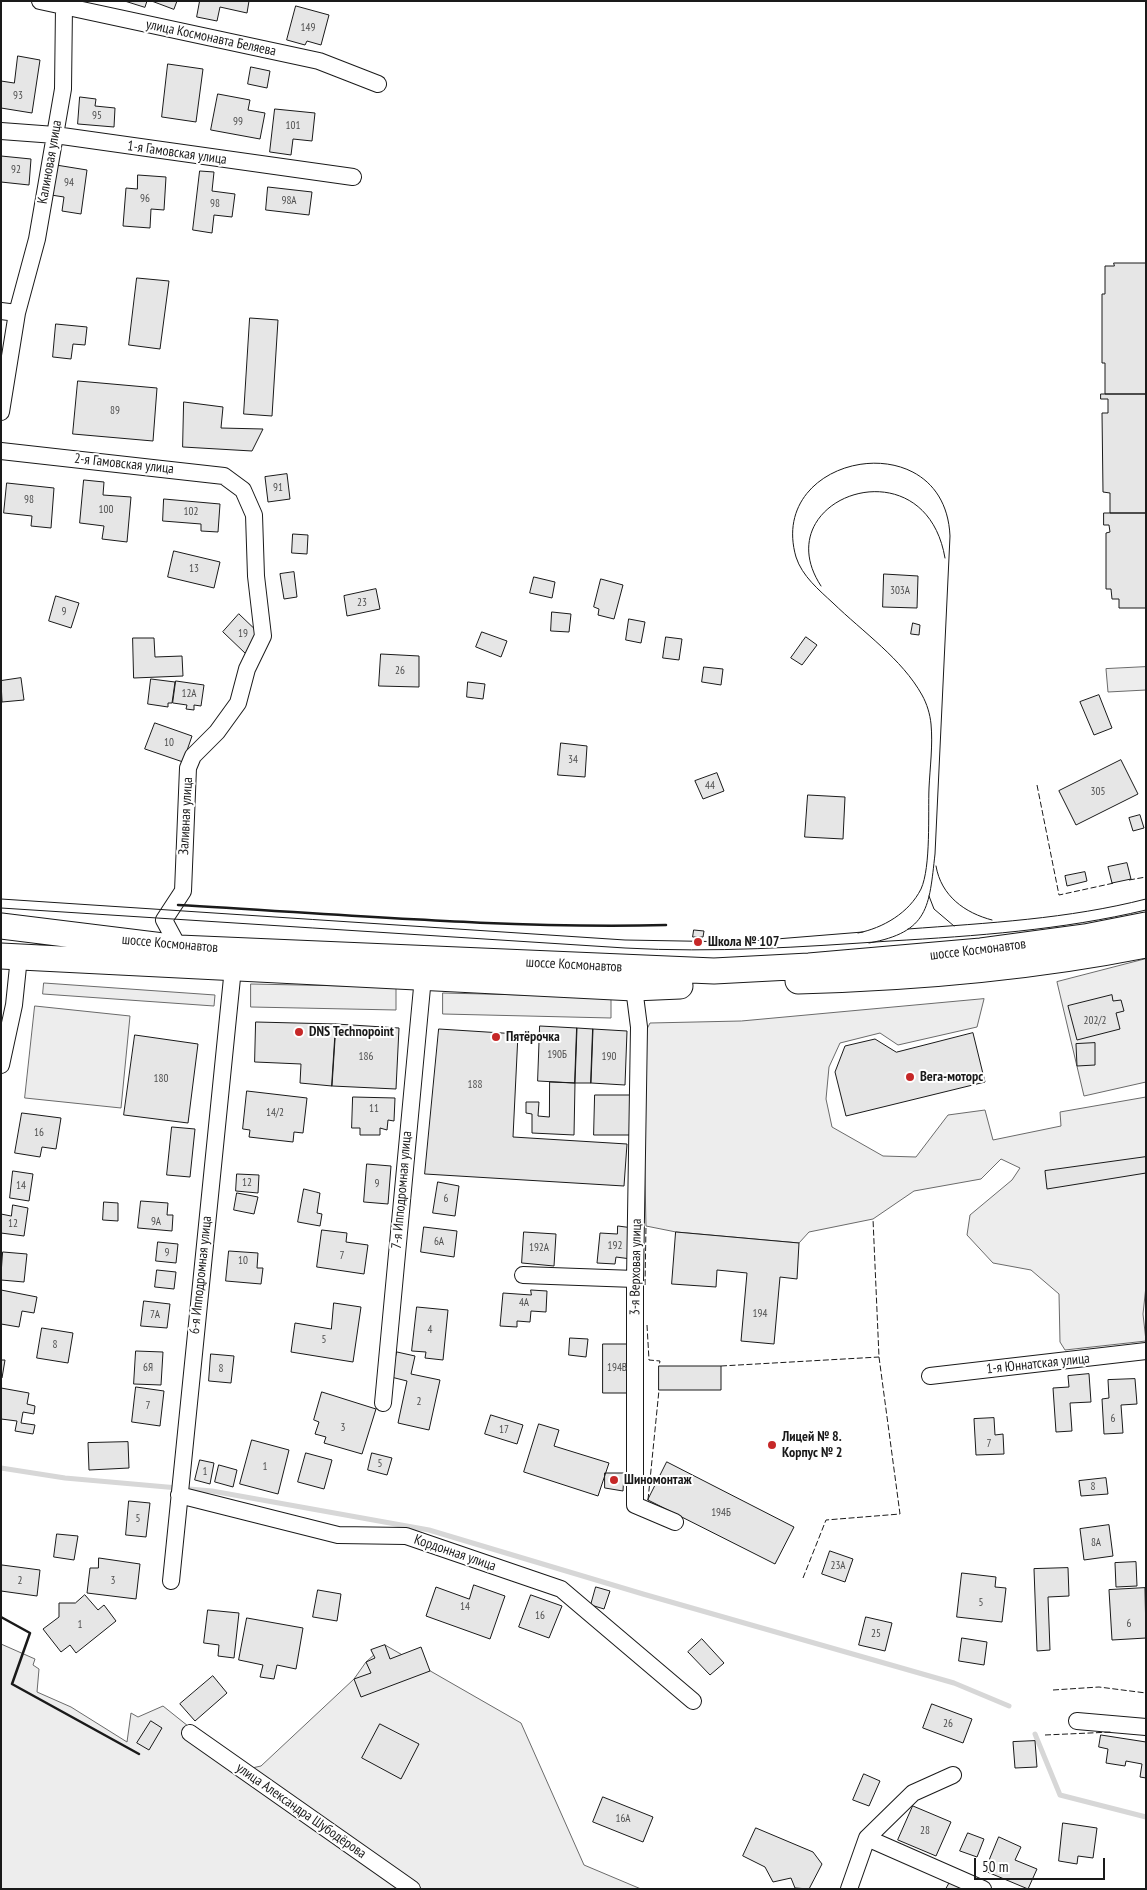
<!DOCTYPE html>
<html>
<head>
<meta charset="utf-8">
<style>
  body { margin:0 }
  #map { position:relative; width:1147px; height:1890px; overflow:hidden; background:#fff; font-family:"PT Sans Narrow",sans-serif }
  canvas { display:block }
  .frame { position:absolute; inset:0; border:2px solid #1a1a1a; pointer-events:none }
  .scale { position:absolute; left:974px; top:1858px; width:131px; height:22px; box-sizing:border-box; border:2px solid #1a1a1a; border-top:0; padding-left:6px; font-size:15px; line-height:18px; white-space:nowrap; color:#1a1a1a; -webkit-text-stroke:4px #fff; paint-order:stroke }
</style>
</head>
<body>
<div id="map">
<canvas width="1147" height="1890"></canvas>
<div class="frame"></div>
<div class="scale">50 m</div>
</div>
<script>
const ctx = document.querySelector('canvas').getContext('2d');
ctx.lineJoin = 'round';
function paint(path, color) { ctx.fillStyle = color; ctx.fill(path, 'evenodd'); }
function trace(path, color, width, dash) { ctx.strokeStyle = color; ctx.lineWidth = width; ctx.lineCap = dash ? 'butt' : 'round'; ctx.setLineDash(dash || []); ctx.stroke(path); }
function write(font, color, halo, rows, align = 'center') {
  ctx.font = font + ' "PT Sans Narrow",sans-serif'; ctx.lineWidth = 4; ctx.setLineDash([]); ctx.textBaseline = 'middle'; ctx.strokeStyle = halo; ctx.fillStyle = color; for (const [text, x, y, turn = 0] of rows) {
    ctx.save(); ctx.translate(x, y); ctx.rotate((+turn || 0) * Math.PI / 180); ctx.textAlign = isNaN(turn) ? turn : align; if (halo) ctx.strokeText(text, 0, 0); ctx.fillText(text, 0, 0); ctx.restore();
  }
}
const built = new Path2D(`
  M 1146,667 L 1146,690 L 1108,692 L 1106,669 Z
  M 1146,959 L 1146,1082 L 1084,1096 L 1057,982 Z
  M 44,983 L 215,995 L 214,1006 L 43,994 Z
  M 251,984 L 396,987 L 396,1010 L 251,1007 Z
  M 443,993 L 611,997 L 611,1018 L 443,1014 Z
  M 984,999 L 977,1027 L 898,1045 L 880,1033 L 840,1043 L 829,1067 L 826,1099 L 832,1127 L 883,1156 L 916,1157 L 948,1115 L 985,1110 L 993,1140 L 1061,1126 L 1060,1112 L 1146,1097 L 1146,1286 L 1143,1314 L 1146,1341 L 1065,1350 L 1060,1342 L 1059,1294 L 1031,1270 L 993,1263 L 967,1235 L 970,1215 L 1012,1180 L 1020,1168 L 1001,1159 L 981,1179 L 914,1191 L 873,1219 L 809,1232 L 799,1243 L 676,1232 L 646,1226 L 642,1039 L 650,1023 L 741,1021 Z
  M 35,1006 L 130,1016 L 121,1108 L 25,1098 Z
  M 1,1644 L 35,1659 L 33,1665 L 39,1669 L 37,1692 L 71,1707 L 127,1742 L 131,1713 L 138,1717 L 163,1706 L 243,1770 L 261,1766 L 354,1679 L 366,1662 L 385,1645 L 521,1723 L 584,1865 L 641,1889 L 1,1889 Z`);
const stream = new Path2D(`
  M 1,1468 L 65,1478 L 212,1491 L 429,1530 L 643,1594 L 954,1683 L 1009,1706
  M 1035,1734 L 1060,1795 L 1146,1817`);
const building = new Path2D(`
  M 125,1 L 147,1 L 145,7 Z
  M 152,1 L 177,1 L 174,9 Z
  M 200,1 L 249,1 L 247,13 L 220,7 L 217,21 L 197,17 Z
  M 296,6 L 329,15 L 321,45 L 307,41 L 305,45 L 287,40 Z
  M 18,56 L 40,60 L 32,113 L 1,108 L 1,81 L 14,83 Z
  M 168,64 L 203,69 L 196,122 L 162,117 Z
  M 251,67 L 270,71 L 267,88 L 248,84 Z
  M 218,94 L 250,100 L 248,110 L 265,113 L 260,139 L 211,130 Z
  M 80,97 L 96,99 L 95,106 L 115,108 L 114,127 L 78,124 Z
  M 275,109 L 315,113 L 312,141 L 293,139 L 291,155 L 270,152 Z
  M 1,156 L 31,159 L 29,185 L 1,182 Z
  M 56,165 L 87,170 L 81,214 L 62,211 L 64,197 L 51,195 Z
  M 200,171 L 214,172 L 212,191 L 235,194 L 232,217 L 214,215 L 212,233 L 193,230 Z
  M 138,175 L 166,177 L 164,210 L 151,209 L 150,228 L 123,226 L 126,188 L 137,189 Z
  M 268,187 L 312,192 L 309,215 L 266,210 Z
  M 1114,263 L 1146,263 L 1146,394 L 1105,394 L 1105,363 L 1102,363 L 1102,294 L 1105,294 L 1105,266 L 1114,266 Z
  M 137,278 L 169,281 L 160,349 L 129,345 Z
  M 250,318 L 278,320 L 272,416 L 244,414 Z
  M 56,324 L 87,327 L 85,345 L 73,344 L 71,359 L 53,357 Z
  M 78,381 L 157,388 L 153,441 L 73,434 Z
  M 1101,394 L 1146,394 L 1146,513 L 1110,513 L 1110,493 L 1103,492 L 1102,413 L 1108,413 L 1108,399 L 1101,399 Z
  M 184,402 L 223,407 L 221,428 L 263,429 L 252,451 L 183,447 Z
  M 287,474 L 290,499 L 268,502 L 265,477 Z
  M 84,480 L 104,482 L 103,495 L 131,497 L 127,542 L 102,539 L 104,526 L 80,523 Z
  M 7,483 L 54,488 L 51,528 L 31,526 L 32,516 L 4,513 Z
  M 164,499 L 220,504 L 218,532 L 201,531 L 201,524 L 163,521 Z
  M 1104,513 L 1146,513 L 1146,608 L 1119,608 L 1119,599 L 1112,599 L 1111,589 L 1106,589 L 1106,533 L 1110,532 L 1109,525 L 1104,525 Z
  M 293,534 L 308,535 L 307,554 L 292,553 Z
  M 174,551 L 220,562 L 214,588 L 168,577 Z
  M 294,572 L 297,597 L 284,599 L 280,574 Z
  M 884,574 L 918,576 L 917,608 L 883,607 Z
  M 534,577 L 555,582 L 552,598 L 530,593 Z
  M 601,579 L 623,585 L 614,619 L 598,615 L 599,609 L 594,607 Z
  M 376,589 L 380,609 L 347,616 L 344,596 Z
  M 56,596 L 79,603 L 71,628 L 49,621 Z
  M 552,612 L 571,614 L 569,632 L 551,631 Z
  M 239,614 L 262,636 L 246,654 L 223,632 Z
  M 629,619 L 645,622 L 641,643 L 626,640 Z
  M 913,623 L 920,625 L 919,635 L 911,634 Z
  M 482,632 L 507,641 L 501,657 L 476,647 Z
  M 666,637 L 682,639 L 679,660 L 663,658 Z
  M 806,637 L 817,645 L 802,665 L 791,658 Z
  M 133,638 L 154,638 L 155,657 L 182,656 L 183,676 L 134,678 Z
  M 381,654 L 419,656 L 419,687 L 379,686 Z
  M 704,667 L 723,669 L 721,685 L 702,682 Z
  M 21,678 L 24,700 L 2,702 L 1,681 Z
  M 151,679 L 175,682 L 172,703 L 168,703 L 168,707 L 148,704 Z
  M 176,681 L 204,685 L 201,706 L 194,705 L 194,710 L 186,709 L 187,705 L 173,703 Z
  M 468,682 L 485,684 L 483,699 L 467,697 Z
  M 1099,695 L 1112,728 L 1094,735 L 1080,702 Z
  M 155,723 L 192,736 L 183,762 L 145,749 Z
  M 561,743 L 587,746 L 585,777 L 558,775 Z
  M 1121,760 L 1138,794 L 1076,825 L 1059,791 Z
  M 717,773 L 724,791 L 703,799 L 695,781 Z
  M 808,795 L 845,797 L 843,839 L 805,837 Z
  M 1140,815 L 1144,828 L 1133,831 L 1129,818 Z
  M 1127,863 L 1131,879 L 1112,883 L 1108,867 Z
  M 1085,872 L 1087,881 L 1067,886 L 1065,876 Z
  M 694,930 L 704,931 L 703,937 L 693,937 Z
  M 1112,995 L 1113,1001 L 1121,1000 L 1124,1011 L 1116,1013 L 1120,1029 L 1077,1040 L 1068,1006 Z
  M 256,1022 L 336,1024 L 332,1086 L 300,1083 L 301,1064 L 255,1062 Z
  M 336,1024 L 399,1028 L 396,1089 L 332,1086 Z
  M 540,1026 L 577,1028 L 575,1083 L 538,1081 Z
  M 577,1028 L 593,1029 L 591,1083 L 575,1083 Z
  M 439,1029 L 518,1034 L 513,1137 L 627,1144 L 624,1186 L 425,1174 Z
  M 593,1029 L 627,1031 L 625,1085 L 591,1083 Z
  M 973,1033 L 985,1082 L 846,1116 L 835,1072 L 845,1046 L 875,1039 L 896,1052 Z
  M 135,1035 L 198,1044 L 188,1123 L 124,1115 Z
  M 1095,1043 L 1095,1065 L 1077,1066 L 1076,1044 Z
  M 550,1082 L 575,1083 L 574,1135 L 532,1133 L 532,1114 L 526,1113 L 526,1102 L 539,1102 L 538,1116 L 549,1117 Z
  M 247,1091 L 307,1098 L 303,1133 L 294,1132 L 293,1142 L 249,1137 L 250,1130 L 243,1129 Z
  M 595,1095 L 630,1095 L 630,1135 L 594,1135 Z
  M 353,1097 L 395,1098 L 394,1121 L 388,1120 L 387,1130 L 380,1128 L 380,1135 L 360,1135 L 360,1128 L 352,1128 Z
  M 22,1113 L 61,1118 L 56,1149 L 42,1147 L 40,1157 L 15,1153 Z
  M 172,1127 L 195,1129 L 190,1177 L 167,1175 Z
  M 1146,1157 L 1146,1173 L 1047,1189 L 1045,1171 Z
  M 367,1164 L 391,1166 L 388,1204 L 364,1202 Z
  M 13,1171 L 33,1174 L 29,1201 L 10,1198 Z
  M 237,1174 L 259,1175 L 258,1193 L 236,1191 Z
  M 438,1182 L 459,1186 L 455,1216 L 433,1213 Z
  M 304,1189 L 320,1193 L 317,1213 L 322,1214 L 320,1226 L 298,1222 Z
  M 237,1193 L 258,1197 L 254,1214 L 234,1210 Z
  M 141,1201 L 168,1203 L 167,1215 L 173,1215 L 172,1231 L 138,1228 Z
  M 104,1202 L 118,1203 L 118,1221 L 103,1220 Z
  M 13,1205 L 28,1208 L 24,1236 L 1,1233 L 1,1214 L 11,1216 Z
  M 618,1226 L 633,1228 L 631,1259 L 616,1257 L 615,1264 L 597,1263 L 600,1233 L 617,1234 Z
  M 424,1227 L 457,1231 L 454,1257 L 421,1252 Z
  M 322,1230 L 347,1233 L 346,1242 L 368,1245 L 364,1274 L 317,1267 Z
  M 524,1232 L 556,1234 L 554,1266 L 522,1263 Z
  M 676,1232 L 799,1243 L 797,1279 L 780,1277 L 774,1344 L 741,1341 L 747,1273 L 717,1270 L 716,1287 L 672,1284 Z
  M 158,1242 L 178,1244 L 176,1263 L 156,1261 Z
  M 229,1251 L 258,1253 L 257,1268 L 263,1268 L 261,1284 L 226,1281 Z
  M 3,1252 L 27,1254 L 24,1282 L 1,1280 Z
  M 157,1270 L 176,1272 L 174,1289 L 155,1287 Z
  M 1,1290 L 37,1297 L 34,1313 L 22,1311 L 19,1327 L 1,1324 Z
  M 531,1290 L 547,1291 L 546,1312 L 531,1311 L 530,1322 L 517,1321 L 517,1327 L 500,1326 L 503,1293 L 531,1295 Z
  M 144,1301 L 170,1304 L 167,1328 L 141,1326 Z
  M 334,1303 L 361,1307 L 353,1362 L 291,1352 L 295,1323 L 331,1329 Z
  M 417,1307 L 448,1310 L 443,1360 L 425,1358 L 426,1352 L 412,1351 Z
  M 42,1328 L 73,1333 L 68,1363 L 37,1358 Z
  M 570,1338 L 588,1339 L 586,1357 L 569,1355 Z
  M 603,1344 L 630,1344 L 630,1393 L 603,1393 Z
  M 136,1351 L 163,1352 L 161,1385 L 134,1384 Z
  M 397,1352 L 415,1356 L 411,1374 L 440,1380 L 429,1430 L 398,1423 L 407,1381 L 391,1377 Z
  M 211,1354 L 234,1356 L 231,1383 L 209,1381 Z
  M 1,1360 L 5,1360 L 2,1378 L 1,1378 Z
  M 659,1366 L 721,1366 L 721,1390 L 659,1390 Z
  M 1089,1374 L 1091,1402 L 1070,1403 L 1072,1431 L 1056,1432 L 1053,1388 L 1069,1387 L 1068,1376 Z
  M 1135,1379 L 1137,1404 L 1121,1405 L 1123,1433 L 1104,1434 L 1102,1399 L 1109,1398 L 1108,1380 Z
  M 136,1387 L 164,1391 L 160,1426 L 132,1422 Z
  M 1,1388 L 29,1393 L 27,1404 L 35,1406 L 34,1414 L 23,1412 L 21,1423 L 35,1425 L 33,1434 L 15,1431 L 17,1421 L 1,1419 Z
  M 322,1392 L 376,1409 L 362,1454 L 324,1443 L 326,1437 L 315,1434 L 319,1422 L 314,1420 Z
  M 491,1415 L 523,1425 L 517,1444 L 485,1434 Z
  M 994,1418 L 995,1435 L 1003,1434 L 1004,1454 L 976,1455 L 974,1419 Z
  M 539,1424 L 559,1430 L 554,1446 L 609,1463 L 598,1496 L 524,1472 Z
  M 252,1440 L 289,1450 L 278,1494 L 240,1484 Z
  M 128,1442 L 129,1468 L 89,1470 L 88,1443 Z
  M 306,1453 L 332,1460 L 324,1489 L 298,1482 Z
  M 372,1453 L 392,1458 L 387,1475 L 368,1470 Z
  M 200,1460 L 214,1463 L 210,1484 L 195,1480 Z
  M 667,1462 L 794,1527 L 775,1564 L 648,1500 Z
  M 219,1465 L 237,1470 L 233,1487 L 215,1482 Z
  M 605,1473 L 624,1473 L 623,1491 L 605,1488 Z
  M 1106,1478 L 1108,1494 L 1081,1496 L 1079,1481 Z
  M 129,1501 L 150,1503 L 146,1537 L 126,1535 Z
  M 1109,1525 L 1113,1556 L 1084,1560 L 1080,1529 Z
  M 57,1534 L 78,1536 L 74,1560 L 54,1557 Z
  M 830,1551 L 853,1559 L 845,1582 L 822,1574 Z
  M 99,1558 L 140,1564 L 136,1599 L 87,1593 L 90,1568 L 98,1568 Z
  M 1136,1562 L 1137,1586 L 1116,1587 L 1115,1563 Z
  M 2,1565 L 40,1570 L 37,1596 L 1,1591 Z
  M 1068,1568 L 1069,1596 L 1048,1597 L 1050,1650 L 1037,1651 L 1034,1569 Z
  M 962,1573 L 996,1577 L 995,1587 L 1006,1588 L 1002,1622 L 957,1617 Z
  M 474,1585 L 505,1596 L 490,1639 L 426,1616 L 436,1587 L 469,1599 Z
  M 596,1587 L 610,1591 L 604,1609 L 591,1605 Z
  M 1145,1588 L 1146,1638 L 1112,1640 L 1109,1590 Z
  M 318,1590 L 341,1594 L 337,1621 L 313,1617 Z
  M 85,1595 L 98,1610 L 104,1605 L 116,1621 L 76,1653 L 70,1645 L 61,1652 L 43,1629 L 59,1617 L 59,1603 L 75,1603 Z
  M 531,1595 L 562,1606 L 549,1638 L 519,1627 Z
  M 208,1610 L 239,1613 L 234,1658 L 218,1656 L 219,1645 L 204,1643 Z
  M 866,1617 L 892,1623 L 885,1651 L 859,1645 Z
  M 247,1618 L 303,1628 L 296,1669 L 277,1665 L 274,1679 L 260,1677 L 263,1665 L 239,1660 Z
  M 962,1638 L 987,1642 L 984,1665 L 959,1661 Z
  M 702,1639 L 724,1663 L 710,1675 L 688,1652 Z
  M 385,1645 L 390,1659 L 421,1647 L 430,1671 L 361,1697 L 354,1679 L 371,1673 L 366,1662 L 375,1658 L 371,1650 Z
  M 213,1676 L 227,1693 L 195,1721 L 180,1704 Z
  M 932,1704 L 972,1719 L 963,1743 L 923,1728 Z
  M 151,1721 L 162,1728 L 149,1750 L 137,1743 Z
  M 380,1724 L 419,1744 L 401,1779 L 362,1758 Z
  M 1101,1735 L 1146,1742 L 1146,1778 L 1140,1777 L 1142,1764 L 1126,1761 L 1125,1766 L 1106,1763 L 1108,1749 L 1099,1747 Z
  M 1035,1741 L 1037,1767 L 1015,1768 L 1013,1742 Z
  M 864,1774 L 880,1781 L 869,1806 L 853,1800 Z
  M 603,1797 L 653,1817 L 643,1842 L 593,1822 Z
  M 913,1806 L 951,1822 L 936,1856 L 898,1840 Z
  M 1063,1823 L 1097,1828 L 1093,1858 L 1078,1856 L 1077,1864 L 1059,1861 Z
  M 756,1828 L 813,1852 L 822,1864 L 809,1889 L 795,1888 L 791,1878 L 773,1882 L 765,1867 L 743,1856 Z
  M 968,1833 L 984,1839 L 977,1857 L 960,1851 Z
  M 999,1837 L 1021,1847 L 1015,1860 L 1037,1869 L 1028,1889 L 985,1871 Z
  M 950,1882 L 962,1889 L 946,1889 Z`);
const street = new Path2D(`
  M 40,1 L 319,61 L 378,84
  M 1,131 L 55,135 L 353,177
  M 1,311 L 17,313
  M 1,412 L 17,313 L 37,239 L 63,89 L 64,7
  M 1,451 L 224,476 L 243,490 L 254,515 L 256,576 L 263,636 L 247,669 L 238,703 L 217,732 L 193,756 L 188,768 L 183,891 L 164,920 L 179,948
  M 634,988 L 639,1027 L 635,1279 L 635,1505 L 675,1522
  M 1,1065 L 14,1005 L 19,957
  M 523,1275 L 635,1279
  M 930,1376 L 1146,1351
  M 383,1403 L 423,977
  M 179,1495 L 338,1535 L 406,1536 L 561,1589 L 693,1701
  M 171,1581 L 233,968
  M 1077,1721 L 1146,1727
  M 190,1733 L 412,1889
  M 867,1838 L 983,1889
  M 849,1889 L 867,1838 L 913,1793 L 953,1775`);
const primary = new Path2D(`
  M 1,926 L 179,948 L 714,971 L 809,966 L 981,951 L 1085,937 L 1146,925
  M 1,956 L 634,988 L 680,986
  M 798,981 C 914,978 1031,968 1146,945`);
const tram = new Path2D(`
  M 821,586 C 763,498 925,440 945,558
  M 936,866 C 941,896 965,913 992,920
  M 929,896 L 934,909 L 954,926
  M 1,899 L 625,940 L 739,942 L 863,932
  M 1,908 L 625,948 C 714,953 802,947 890,941 C 976,936 1062,930 1146,910
  M 908,929 C 988,923 1068,919 1146,899
  M 858,933 C 883,928 909,913 921,889 C 931,867 928,813 929,788 C 930,767 933,745 931,724 C 930,714 927,704 922,695 C 902,659 863,632 833,603 C 819,590 802,576 796,557 C 766,453 945,421 950,536 L 935,854 C 929,907 929,932 869,943`);
const fence = new Path2D(`
  M 1037,785 L 1059,895 L 1114,883
  M 1129,880 L 1146,877
  M 645,1285 L 646,1226
  M 647,1325 L 649,1360 L 660,1361 L 659,1366
  M 721,1366 L 879,1357
  M 648,1500 L 659,1390
  M 803,1578 L 826,1520 L 900,1514 L 879,1357 L 873,1219
  M 1053,1690 L 1099,1687 L 1146,1693
  M 1045,1735 L 1112,1732`);
const wall = new Path2D(`
  M 178,905 C 340,914 504,929 666,925
  M 1,1617 L 30,1633 L 12,1684 L 139,1754`);
const markers = [
  [698,942,5,"#c62828"],
  [299,1032,5,"#c62828"],
  [496,1037,5,"#c62828"],
  [910,1077,5,"#c62828"],
  [772,1445,5,"#c62828"],
  [614,1480,5,"#c62828"]
];
const numberNames = [
  ["149",308,28],
  ["93",18,96],
  ["95",97,116],
  ["99",238,122],
  ["101",293,126],
  ["92",16,170],
  ["94",69,183],
  ["96",145,199],
  ["98А",289,201],
  ["98",215,204],
  ["89",115,411],
  ["91",278,488],
  ["98",29,500],
  ["100",106,510],
  ["102",191,512],
  ["13",194,569],
  ["303А",900,591],
  ["23",362,603],
  ["9",64,612],
  ["19",243,634],
  ["26",400,671],
  ["12А",189,694],
  ["10",169,743],
  ["34",573,760],
  ["44",710,786],
  ["305",1098,792],
  ["202/2",1095,1021],
  ["190Б",557,1055],
  ["186",366,1057],
  ["190",609,1057],
  ["180",161,1079],
  ["188",475,1085],
  ["11",374,1109],
  ["14/2",275,1113],
  ["16",39,1133],
  ["12",247,1183],
  ["9",377,1184],
  ["14",21,1186],
  ["6",446,1199],
  ["9А",156,1222],
  ["12",13,1224],
  ["6А",439,1242],
  ["192",615,1246],
  ["192А",539,1248],
  ["9",167,1253],
  ["7",342,1256],
  ["10",243,1261],
  ["4А",524,1303],
  ["194",760,1314],
  ["7А",155,1315],
  ["4",430,1330],
  ["5",324,1340],
  ["8",55,1345],
  ["6Я",148,1368],
  ["194В",617,1368],
  ["8",221,1369],
  ["2",419,1402],
  ["7",148,1406],
  ["6",1113,1419],
  ["3",343,1428],
  ["17",504,1430],
  ["7",989,1444],
  ["5",380,1464],
  ["1",265,1467],
  ["1",205,1472],
  ["8",1093,1487],
  ["194Б",721,1513],
  ["5",138,1519],
  ["8А",1096,1543],
  ["23А",838,1566],
  ["2",20,1581],
  ["3",113,1581],
  ["5",981,1603],
  ["14",465,1607],
  ["16",540,1616],
  ["6",1129,1624],
  ["1",80,1625],
  ["25",876,1634],
  ["26",948,1724],
  ["16А",623,1819],
  ["28",925,1831]
];
const streetNames = [
  ["улица Космонавта Беляева",211,38,12],
  ["1-я Гамовская улица",177,153,8],
  ["Калиновая улица",50,162,-80],
  ["2-я Гамовская улица",124,464,6],
  ["Заливная улица",186,816,-87],
  ["шоссе Космонавтов",170,944,5],
  ["шоссе Космонавтов",978,950,-7],
  ["шоссе Космонавтов",574,965,3],
  ["7-я Ипподромная улица",402,1190,-85],
  ["3-я Верховая улица",636,1267,-89],
  ["6-я Ипподромная улица",201,1275,-84],
  ["1-я Юннатская улица",1038,1364,-6],
  ["Кордонная улица",455,1553,19],
  ["улица Александра Шубодёрова",301,1811,35]
];
const poiNames = [
  ["Школа № 107",708,942],
  ["DNS Technopoint",309,1032],
  ["Пятёрочка",506,1037],
  ["Вега-моторс",920,1077],
  ["Лицей № 8.",782,1437],
  ["Корпус № 2",782,1453],
  ["Шиномонтаж",624,1480]
];
paint(built, '#ededed');
trace(built, '#6a6a6a', 1);
trace(stream, '#d7d7d7', 5);
paint(building, '#e6e6e6');
trace(building, '#1a1a1a', 1);
trace(street, '#1a1a1a', 18);
trace(primary, '#1a1a1a', 27);
trace(street, '#fff', 16);
trace(primary, '#fff', 25);
trace(tram, '#1a1a1a', 1);
trace(fence, '#1a1a1a', 1, [6, 2.5]);
trace(wall, '#1a1a1a', 2.5);
for (const [x, y, r, color] of markers) { const dot = new Path2D(); dot.arc(x, y, r, 0, 2 * Math.PI); ctx.fillStyle = color; ctx.fill(dot); trace(dot, '#fff', 2); }
write('11px', '#4d4d4d', null, numberNames);
write('14px', '#1a1a1a', '#fff', streetNames);
write('bold 14px', '#1a1a1a', '#fff', poiNames, 'left');
</script>
</body>
</html>
